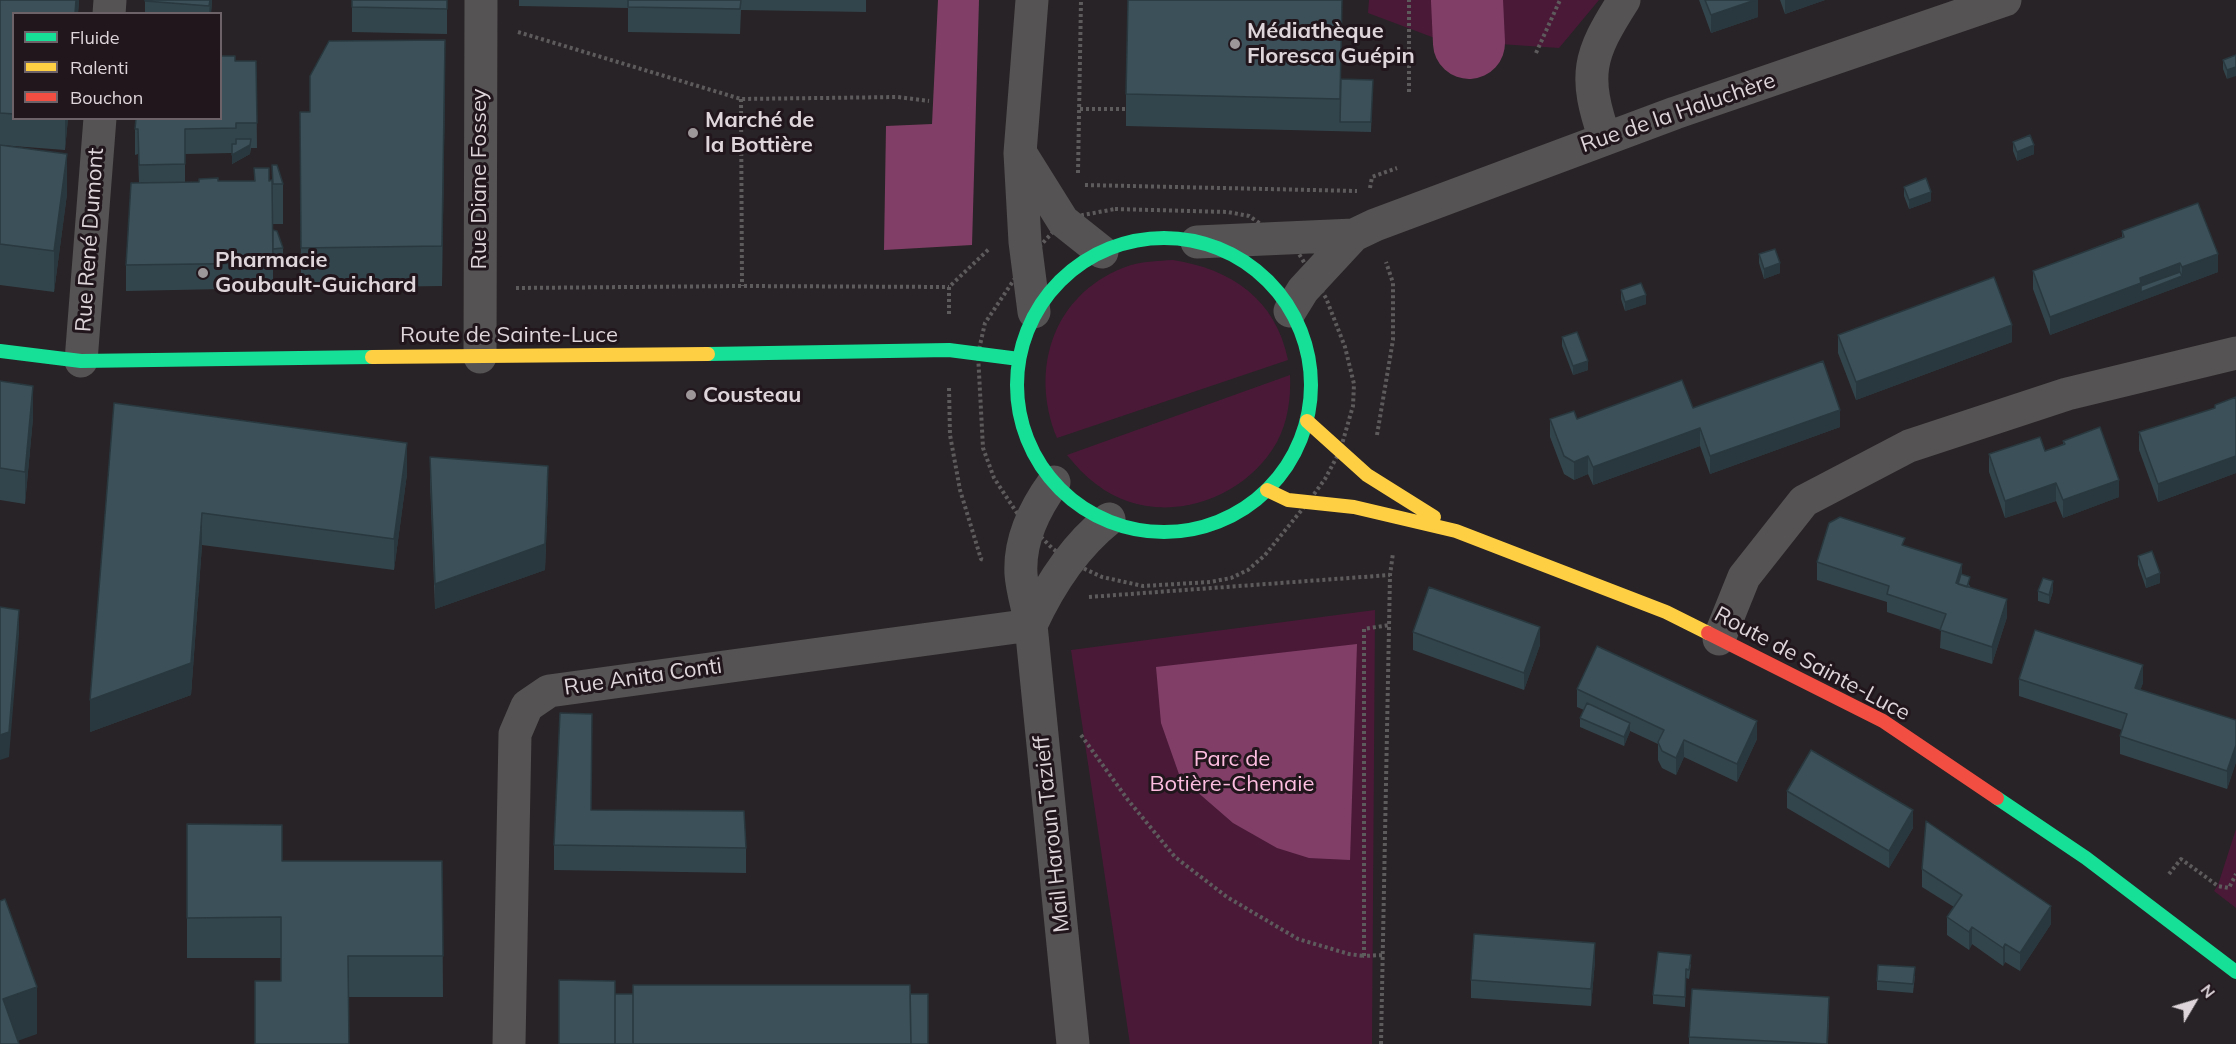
<!DOCTYPE html>
<html>
<head>
<meta charset="utf-8">
<style>
  body { margin:0 }
  #map { position:relative; width:2236px; height:1044px; overflow:hidden; background:#282326; font-family:Mulish,sans-serif }
  canvas { display:block }
  .legend { position:absolute; left:12px; top:12px; width:210px; height:108px; box-sizing:border-box; background:#22161d; border:2px solid #6d6268; margin:0; padding:8px 10px; list-style:none; font-size:18px; color:#ddd5d9 }
  .legend li { display:flex; align-items:center; gap:12px; height:30px }
  .legend b { width:30px; border:2px solid #6d6268 }
  .north { position:absolute; left:2164px; top:972px; width:60px; height:60px; -webkit-text-stroke:4px #22161d; paint-order:stroke; rotate:52deg; font-size:16px; font-weight:700; line-height:24px; text-align:center; color:#ddd5d9 }
  .north::after { content:''; display:block; margin:auto; width:21px; height:27px; background:#ddd5d9; clip-path:polygon(50% 0,100% 100%,50% 72%,0 100%) }
</style>
</head>
<body>
<div id="map">
<canvas width="2236" height="1044"></canvas>
<ul class="legend">
<li><b style="height:8px;background:#16e098"></b>Fluide</li>
<li><b style="height:8px;background:#ffcf43"></b>Ralenti</li>
<li><b style="height:8px;background:#f24e42"></b>Bouchon</li>
</ul>
<div class="north">N</div>
</div>
<script>
const ctx = document.querySelector('canvas').getContext('2d');
ctx.lineJoin = 'round';
function paint(path, color) { ctx.fillStyle = color; ctx.fill(path, 'evenodd'); }
function trace(path, color, width, dash) { ctx.strokeStyle = color; ctx.lineWidth = width; ctx.lineCap = dash ? 'butt' : 'round'; ctx.setLineDash(dash || []); ctx.stroke(path); }
function write(font, color, halo, rows, align = 'center') {
  ctx.font = font + ' Mulish,sans-serif'; ctx.lineWidth = 6; ctx.setLineDash([]); ctx.textBaseline = 'middle'; ctx.strokeStyle = halo; ctx.fillStyle = color; for (const [text, x, y, turn = 0] of rows) {
    ctx.save(); ctx.translate(x, y); ctx.rotate((+turn || 0) * Math.PI / 180); ctx.textAlign = isNaN(turn) ? turn : align; if (halo) ctx.strokeText(text, 0, 0); ctx.fillText(text, 0, 0); ctx.restore();
  }
}
const green = new Path2D(`
  M 1369,0 L 1599,0 L 1559,48 L 1440,40 L 1368,13 Z
  M 1173,260 C 1231,269 1276,299 1288,360 L 1057,438 C 1028,367 1055,290 1131,265 C 1145,261 1159,261 1173,260 Z
  M 1290,375 C 1291,398 1288,421 1277,442 C 1242,504 1155,530 1096,484 C 1085,476 1076,466 1067,455 Z
  M 1375,610 L 1372,1044 L 1130,1044 L 1071,650 Z
  M 2236,829 L 2236,908 L 2214,891 L 2218,885 Z`);
const water = new Path2D(`
  M 938,0 L 979,0 L 972,245 L 884,250 L 886,126 L 932,124 Z
  M 1357,644 L 1350,860 L 1309,858 L 1277,848 L 1233,823 L 1180,777 L 1161,723 L 1156,667 Z`);
const river = new Path2D(`
  M 1467,0 L 1469,43`);
const path = new Path2D(`
  M 518,32 L 741,99 L 898,97 L 929,101
  M 1536,53 L 1560,0
  M 1409,92 L 1409,0
  M 741,99 L 742,286
  M 1080,109 L 1126,109
  M 1078,173 L 1081,0
  M 1085,185 L 1357,191
  M 1370,188 L 1372,177 L 1397,168
  M 1115,209 L 1228,212 L 1249,216 L 1283,239 L 1299,254 L 1326,298 L 1345,347 L 1354,384 L 1353,406 L 1340,451 L 1325,479 L 1309,501 L 1265,555 L 1248,570 L 1231,578 L 1210,582 L 1143,586 L 1102,577 L 1070,562 L 1052,548 L 1017,513 L 994,478 L 983,448 L 978,354 L 985,323 L 1028,259 L 1063,221 L 1083,215 Z
  M 516,288 L 742,286 L 949,287
  M 949,314 L 949,287 L 989,249
  M 949,388 L 950,435 L 960,490 L 981,559 L 984,560
  M 1377,435 L 1393,340 L 1393,283 L 1386,262
  M 1089,597 L 1390,575
  M 1081,735 L 1128,800 L 1175,857 L 1227,897 L 1298,939 L 1349,954 L 1364,956
  M 2169,874 L 2181,859 L 2218,886 L 2229,888 L 2236,874
  M 1382,955 L 1364,956 L 1364,629 L 1389,625
  M 1381,1044 L 1390,575 L 1393,553`);
const street = new Path2D(`
  M 1032,0 L 1020,153 L 1025,242 L 1034,312
  M 109,14 L 110,0
  M 1605,139 C 1583,75 1588,56 1624,0
  M 1023,157 L 1063,221 L 1102,252
  M 1197,242 L 1354,235
  M 1290,311 L 1303,290 L 1354,235 L 1375,225 L 1675,113 L 2005,0
  M 480,357 L 481,0
  M 81,361 L 100,118
  M 1054,482 C 1035,508 1019,540 1021,574 C 1022,590 1028,608 1031,625 L 1073,1044
  M 1031,625 C 1049,586 1075,546 1109,519
  M 1719,639 L 1744,577 L 1804,501 L 1909,446 L 2067,394 L 2236,353
  M 509,1044 L 515,734 L 527,706 L 549,691 L 1031,625`);
const fast = new Path2D(`
  M1017 385a147 147 0 1 1 294 0a147 147 0 1 1-294 0Z
  M 0,351 L 81,361 L 372,357
  M 708,354 L 949,350 L 1019,359
  M 1997,798 L 2086,858 L 2236,972`);
const slow = new Path2D(`
  M 372,357 L 708,354
  M 1307,421 L 1367,475 L 1434,517
  M 1267,490 L 1288,500 L 1354,507 L 1456,531 L 1666,612 L 1708,633`);
const jam = new Path2D(`
  M 1708,633 L 1883,721 L 1997,798`);
const wall = new Path2D(`
  M 0,0 L 79,0 L 78,14 L 14,14 L 14,118 L 68,118 L 65,150 L 0,145 Z
  M 145,0 L 212,0 L 211,14 L 145,14 Z
  M 352,0 L 447,0 L 447,34 L 352,32 Z
  M 519,0 L 866,0 L 866,12 L 741,10 L 740,34 L 628,32 L 628,8 L 519,6 Z
  M 1699,0 L 1758,0 L 1758,17 L 1711,33 Z
  M 1780,0 L 1825,0 L 1785,14 Z
  M 2236,55 L 2227,79 L 2223,69 L 2223,60 Z
  M 235,61 L 256,61 L 257,148 L 251,148 L 250,154 L 232,164 L 232,153 L 185,154 L 185,182 L 254,181 L 254,168 L 269,181 L 283,184 L 283,224 L 273,224 L 273,230 L 283,248 L 283,257 L 273,258 L 273,288 L 126,291 L 126,265 L 139,183 L 138,154 L 135,155 L 135,129 Z
  M 1341,79 L 1373,80 L 1371,132 L 1126,126 L 1126,94 Z
  M 445,80 L 442,286 L 301,288 L 300,112 L 310,112 Z
  M 2013,142 L 2034,154 L 2017,161 L 2013,151 Z
  M 0,145 L 67,194 L 54,292 L 0,285 Z
  M 1904,187 L 1931,201 L 1909,209 L 1904,196 Z
  M 2122,231 L 2218,272 L 2050,335 L 2033,289 L 2033,271 L 2122,237 Z
  M 1759,254 L 1780,273 L 1764,279 L 1759,263 Z
  M 1621,290 L 1646,304 L 1625,311 L 1621,299 Z
  M 1838,335 L 2012,342 L 1856,400 L 1838,353 Z
  M 1562,337 L 1588,370 L 1573,375 L 1562,346 Z
  M 0,381 L 33,418 L 25,504 L 0,500 Z
  M 2236,397 L 2236,473 L 2158,502 L 2139,450 L 2139,432 L 2215,408 L 2215,405 Z
  M 114,403 L 407,474 L 394,570 L 202,545 L 191,695 L 90,732 Z
  M 1693,408 L 1840,427 L 1710,474 L 1700,446 L 1593,485 L 1588,474 L 1574,480 L 1564,474 L 1550,437 L 1550,419 L 1577,419 Z
  M 2063,441 L 2119,497 L 2063,518 L 2056,501 L 2005,518 L 1989,472 L 1989,454 L 2045,451 L 2063,444 Z
  M 430,457 L 548,492 L 545,570 L 435,609 L 430,482 Z
  M 1905,546 L 1962,575 L 1970,586 L 1970,588 L 2007,617 L 1992,664 L 1940,648 L 1941,630 L 1887,612 L 1887,602 L 1817,580 L 1817,562 Z
  M 2138,556 L 2160,583 L 2146,588 L 2138,565 Z
  M 2038,591 L 2053,591 L 2049,604 L 2038,601 Z
  M 1413,632 L 1540,645 L 1524,690 L 1413,650 Z
  M 2019,679 L 2143,683 L 2140,690 L 2236,720 L 2236,762 L 2227,789 L 2120,754 L 2120,736 L 2122,730 L 2019,696 Z
  M 1577,689 L 1757,739 L 1737,782 L 1684,757 L 1676,775 L 1662,768 L 1658,760 L 1658,744 L 1630,731 L 1624,746 L 1580,727 L 1580,718 L 1584,710 L 1577,707 Z
  M 1787,791 L 1913,828 L 1889,868 L 1787,808 Z
  M 591,810 L 746,848 L 746,873 L 554,870 L 554,845 Z
  M 187,824 L 282,861 L 442,861 L 443,997 L 349,997 L 281,981 L 281,958 L 187,958 Z
  M 1922,869 L 2051,924 L 2020,971 L 2005,962 L 2003,966 L 1972,944 L 1969,950 L 1947,935 L 1947,917 L 1954,907 L 1922,887 Z
  M 1595,961 L 1591,1006 L 1471,998 L 1471,980 Z
  M 1691,964 L 1689,979 L 1686,978 L 1685,1007 L 1653,1004 L 1653,995 Z
  M 1915,976 L 1913,993 L 1877,990 L 1877,981 Z
  M 1829,1015 L 1828,1044 L 1689,1044 L 1689,1037 Z`);
const shadedWall = new Path2D(`
  M 76,0 L 79,0 L 78,14 L 75,14 Z
  M 210,0 L 212,0 L 211,14 L 209,14 Z
  M 1755,0 L 1758,0 L 1758,17 L 1711,33 L 1711,15 Z
  M 1785,0 L 1825,0 L 1785,14 Z
  M 445,40 L 445,80 L 442,286 L 442,246 Z
  M 2236,67 L 2236,76 L 2227,79 L 2227,70 Z
  M 65,118 L 68,118 L 65,150 Z
  M 251,139 L 250,154 L 232,164 L 232,155 Z
  M 2034,145 L 2034,154 L 2017,161 L 2017,152 Z
  M 67,154 L 67,194 L 54,292 L 54,251 Z
  M 1931,192 L 1931,201 L 1909,209 L 1909,200 Z
  M 2218,254 L 2218,272 L 2141,301 L 2141,292 L 2141,301 L 2050,335 L 2050,317 L 2140,278 L 2180,263 L 2180,277 L 2182,276 L 2182,267 Z
  M 1780,263 L 1780,273 L 1764,279 L 1764,269 Z
  M 1646,295 L 1646,304 L 1625,311 L 1625,302 Z
  M 2012,325 L 2012,342 L 1856,400 L 1856,382 Z
  M 1588,361 L 1588,370 L 1573,375 L 1573,366 Z
  M 33,386 L 33,418 L 25,504 L 25,472 Z
  M 1840,410 L 1840,427 L 1710,474 L 1710,456 Z
  M 1700,428 L 1700,446 L 1593,485 L 1593,467 Z
  M 407,443 L 407,474 L 394,570 L 394,539 Z
  M 1588,456 L 1588,474 L 1574,480 L 1574,462 Z
  M 2236,456 L 2236,473 L 2158,502 L 2158,484 Z
  M 548,466 L 548,492 L 545,570 L 435,609 L 435,584 Z
  M 2119,480 L 2119,497 L 2063,518 L 2063,500 Z
  M 2056,483 L 2056,501 L 2005,518 L 2005,501 Z
  M 202,513 L 202,545 L 191,695 L 90,732 L 90,700 Z
  M 1962,564 L 1962,582 L 1958,592 L 1956,583 Z
  M 2160,573 L 2160,583 L 2146,588 L 2146,579 Z
  M 2053,581 L 2053,591 L 2049,604 L 2049,595 Z
  M 2007,599 L 2007,617 L 1992,664 L 1992,647 Z
  M 19,610 L 19,635 L 9,757 L 0,760 L 0,735 Z
  M 1540,627 L 1540,645 L 1524,690 L 1524,673 Z
  M 2143,665 L 2143,683 L 2135,706 L 2135,688 Z
  M 1757,721 L 1757,739 L 1737,782 L 1737,764 Z
  M 1630,723 L 1630,732 L 1624,746 L 1624,737 Z
  M 1684,740 L 1684,757 L 1676,775 L 1676,758 Z
  M 2236,745 L 2236,762 L 2227,789 L 2227,771 Z
  M 1913,810 L 1913,828 L 1889,868 L 1889,851 Z
  M 2051,906 L 2051,924 L 2020,971 L 2020,953 Z
  M 1972,927 L 1972,944 L 1969,950 L 1969,932 Z
  M 1595,943 L 1595,961 L 1591,1006 L 1591,989 Z
  M 2005,944 L 2005,962 L 2003,966 L 2003,948 Z
  M 37,987 L 37,1034 L 9,1044 L 3,999 Z`);
const building = new Path2D(`
  M 0,0 L 76,0 L 75,14 L 14,14 L 14,114 L 0,113 Z
  M 145,0 L 210,0 L 209,6 L 145,1 Z
  M 352,0 L 447,0 L 447,9 L 352,7 Z
  M 628,0 L 741,0 L 740,9 L 628,7 Z
  M 1128,0 L 1342,0 L 1340,99 L 1126,94 Z
  M 1705,0 L 1755,0 L 1711,15 Z
  M 445,40 L 442,246 L 301,248 L 300,112 L 310,112 L 310,76 L 329,41 Z
  M 2236,55 L 2236,67 L 2227,70 L 2223,60 Z
  M 220,56 L 235,56 L 235,61 L 256,61 L 257,123 L 236,123 L 236,128 L 185,129 L 185,164 L 139,165 L 138,129 L 135,129 L 136,118 L 220,118 Z
  M 1341,79 L 1373,80 L 1371,122 L 1340,122 Z
  M 2030,135 L 2034,145 L 2017,152 L 2013,142 Z
  M 236,139 L 251,139 L 250,145 L 232,155 L 232,144 L 236,144 Z
  M 0,145 L 67,154 L 54,251 L 0,244 Z
  M 272,165 L 277,165 L 283,184 L 273,184 Z
  M 254,168 L 269,168 L 269,181 L 272,180 L 273,263 L 126,265 L 131,183 L 199,182 L 199,179 L 218,178 L 218,181 L 255,181 Z
  M 1926,178 L 1931,192 L 1909,200 L 1904,187 Z
  M 2198,203 L 2218,254 L 2182,267 L 2180,263 L 2140,278 L 2141,283 L 2050,317 L 2033,271 L 2124,237 L 2122,231 Z
  M 273,230 L 277,231 L 283,248 L 273,249 Z
  M 1775,249 L 1780,263 L 1764,269 L 1759,254 Z
  M 2180,272 L 2182,276 L 2141,292 L 2141,286 Z
  M 1994,277 L 2012,325 L 1856,382 L 1838,335 Z
  M 1641,283 L 1646,295 L 1625,302 L 1621,290 Z
  M 1577,332 L 1588,361 L 1573,366 L 1562,337 Z
  M 1823,361 L 1840,410 L 1710,456 L 1700,428 L 1593,467 L 1588,456 L 1574,462 L 1564,456 L 1550,419 L 1574,411 L 1577,419 L 1682,380 L 1693,408 Z
  M 0,381 L 33,386 L 25,472 L 0,468 Z
  M 2236,397 L 2236,456 L 2158,484 L 2139,432 L 2215,408 L 2215,405 Z
  M 114,403 L 407,443 L 394,539 L 202,513 L 191,663 L 90,700 Z
  M 2100,427 L 2119,480 L 2063,500 L 2056,483 L 2005,501 L 1989,454 L 2040,437 L 2045,451 L 2065,444 L 2063,441 Z
  M 430,457 L 548,466 L 545,544 L 435,584 Z
  M 1840,517 L 1905,538 L 1902,545 L 1962,564 L 1956,583 L 2007,599 L 1992,647 L 1940,630 L 1946,614 L 1887,594 L 1889,586 L 1817,562 L 1829,523 Z
  M 2152,551 L 2160,573 L 2146,579 L 2138,556 Z
  M 1961,574 L 1970,577 L 1967,587 L 1958,584 Z
  M 2043,578 L 2053,581 L 2049,595 L 2038,591 Z
  M 1429,587 L 1540,627 L 1524,673 L 1413,632 Z
  M 0,607 L 19,610 L 9,732 L 0,735 Z
  M 2035,630 L 2143,665 L 2135,688 L 2236,720 L 2236,745 L 2227,771 L 2120,736 L 2127,714 L 2019,679 Z
  M 1597,646 L 1757,721 L 1737,764 L 1684,740 L 1676,758 L 1662,751 L 1658,742 L 1664,730 L 1577,689 Z
  M 1587,703 L 1630,723 L 1624,737 L 1580,718 Z
  M 560,713 L 592,714 L 591,810 L 744,811 L 746,848 L 554,845 Z
  M 1811,750 L 1913,810 L 1889,851 L 1787,791 Z
  M 1926,821 L 2051,906 L 2020,953 L 2005,944 L 2003,948 L 1972,927 L 1969,932 L 1947,917 L 1962,895 L 1922,869 Z
  M 187,824 L 282,825 L 282,861 L 442,861 L 443,956 L 348,956 L 349,1044 L 255,1044 L 255,981 L 281,981 L 281,917 L 187,918 Z
  M 5,899 L 37,987 L 3,999 L 19,1044 L 0,1044 L 0,901 Z
  M 1474,934 L 1595,943 L 1591,989 L 1471,980 Z
  M 1658,952 L 1691,955 L 1689,970 L 1686,969 L 1685,997 L 1653,995 Z
  M 1878,965 L 1915,967 L 1913,984 L 1877,981 Z
  M 559,980 L 615,981 L 615,1044 L 559,1044 Z
  M 633,985 L 910,985 L 911,1044 L 633,1044 Z
  M 1692,989 L 1829,997 L 1827,1044 L 1689,1037 Z
  M 615,994 L 633,994 L 633,1044 L 615,1044 Z
  M 910,994 L 928,994 L 928,1044 L 911,1044 Z`);
const markers = [
  [1235,44,6,"#9e979a"],
  [693,133,6,"#9e979a"],
  [203,273,6,"#9e979a"],
  [691,395,6,"#9e979a"]
];
const poiNames = [
  ["Médiathèque",1247,31],
  ["Floresca Guépin",1247,56],
  ["Marché de",705,120],
  ["la Bottière",705,145],
  ["Pharmacie",215,260],
  ["Goubault-Guichard",215,285],
  ["Cousteau",703,395]
];
const streetNames = [
  ["Rue de la Haluchère",1678,113,-19],
  ["Rue Diane Fossey",479,179,-90],
  ["Rue René Dumont",90,240,-86],
  ["Route de Sainte-Luce",509,335],
  ["Route de Sainte-Luce",1812,664,28],
  ["Rue Anita Conti",643,677,-8],
  ["Mail Haroun Tazieff",1052,834,-96]
];
const parkNames = [
  ["Parc de",1232,759],
  ["Botière-Chenaie",1232,784]
];
paint(green, '#4a1938');
paint(water, '#813f67');
trace(river, '#813f67', 72);
trace(path, '#5e5b5d', 4, [3, 3]);
trace(street, '#555354', 33);
trace(fast, '#16e098', 14);
trace(slow, '#ffcf43', 14);
trace(jam, '#f24e42', 14);
paint(wall, '#33454c');
paint(shadedWall, '#29383e');
paint(building, '#3b5058');
trace(building, '#29383e', 1.5);
for (const [x, y, r, color] of markers) { const dot = new Path2D(); dot.arc(x, y, r, 0, 2 * Math.PI); ctx.fillStyle = color; ctx.fill(dot); trace(dot, '#22161d', 2); }
write('bold 22px', '#ddd5d9', '#22161d', poiNames, 'left');
write('22px', '#ddd5d9', '#22161d', streetNames);
write('22px', '#fcbddf', '#22161d', parkNames);
</script>
</body>
</html>
